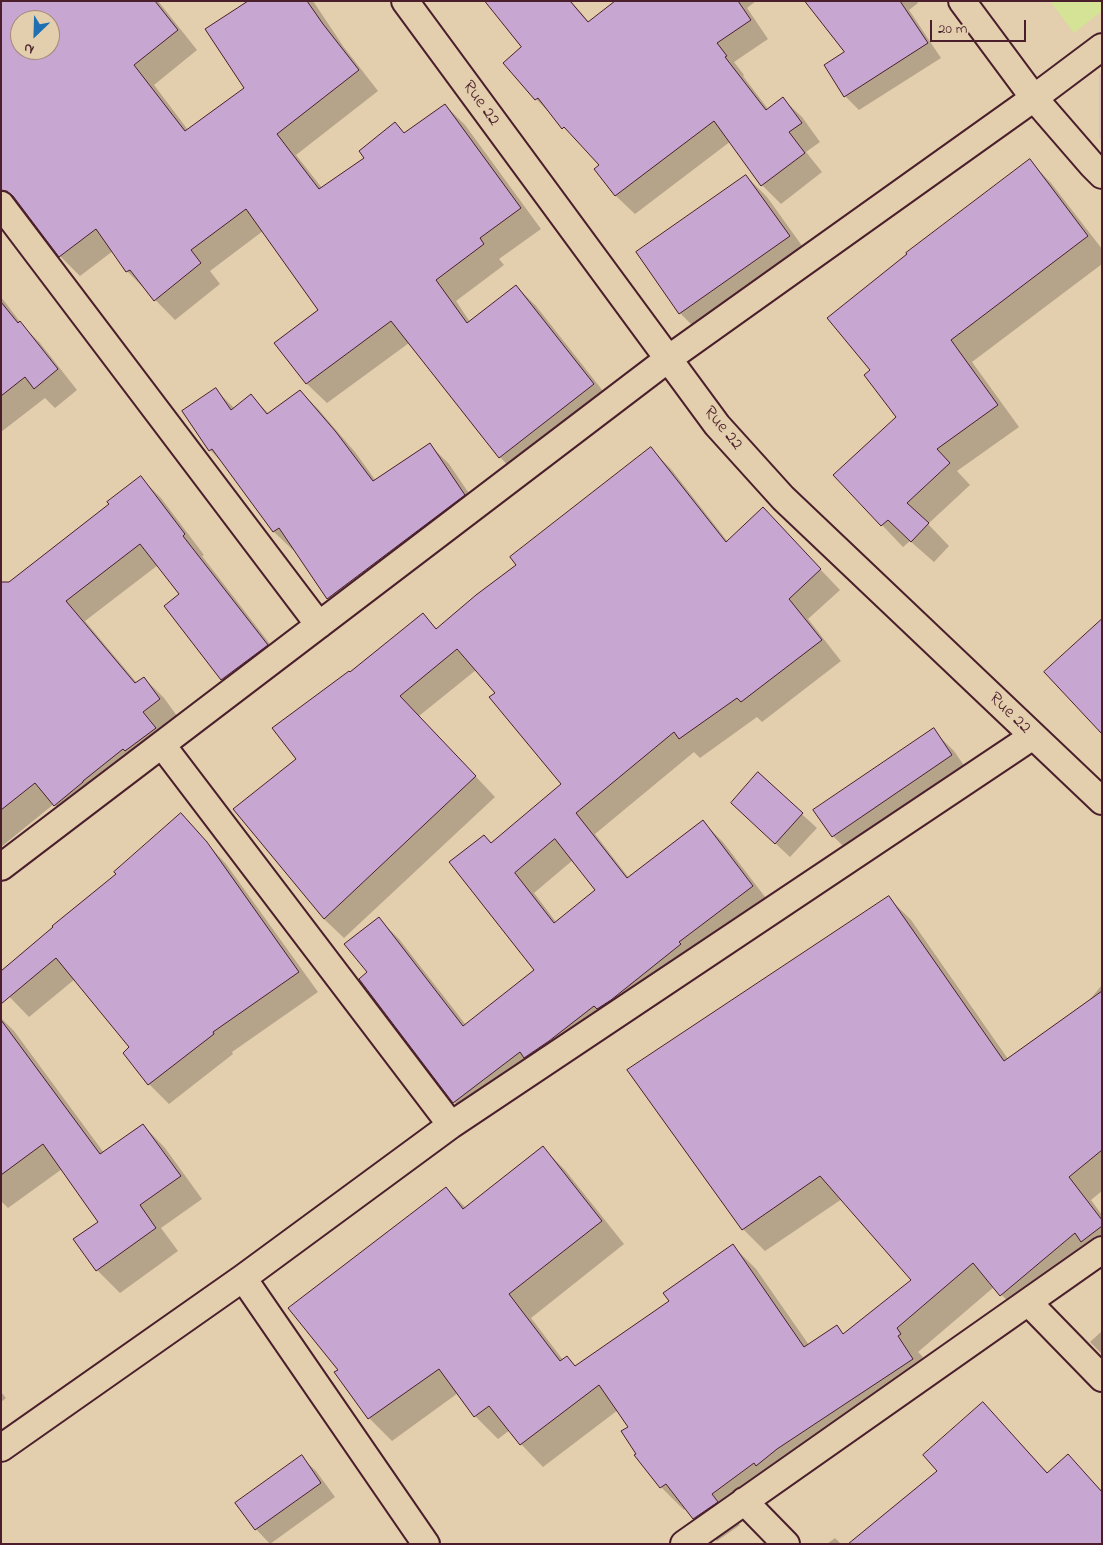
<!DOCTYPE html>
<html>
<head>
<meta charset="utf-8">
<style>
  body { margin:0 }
  #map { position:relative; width:1103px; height:1545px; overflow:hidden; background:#e3cead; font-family:"Indie Flower",sans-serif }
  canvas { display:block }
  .frame { position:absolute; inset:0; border:2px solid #4a1f2b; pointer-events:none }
  .north { position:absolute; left:10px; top:10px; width:50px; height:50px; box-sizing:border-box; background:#e3cead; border:1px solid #a68879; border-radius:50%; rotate:204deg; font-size:14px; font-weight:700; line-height:20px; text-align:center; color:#4a1f2b }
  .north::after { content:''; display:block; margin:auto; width:18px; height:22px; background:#1f6fb2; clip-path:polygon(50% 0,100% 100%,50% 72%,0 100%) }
  .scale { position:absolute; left:930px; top:20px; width:96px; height:22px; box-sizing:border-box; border:2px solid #4a1f2b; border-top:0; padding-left:6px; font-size:15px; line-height:18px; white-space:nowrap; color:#4a1f2b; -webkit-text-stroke:4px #e3cead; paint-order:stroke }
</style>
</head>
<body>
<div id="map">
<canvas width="1103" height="1545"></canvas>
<div class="frame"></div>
<div class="north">N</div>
<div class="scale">20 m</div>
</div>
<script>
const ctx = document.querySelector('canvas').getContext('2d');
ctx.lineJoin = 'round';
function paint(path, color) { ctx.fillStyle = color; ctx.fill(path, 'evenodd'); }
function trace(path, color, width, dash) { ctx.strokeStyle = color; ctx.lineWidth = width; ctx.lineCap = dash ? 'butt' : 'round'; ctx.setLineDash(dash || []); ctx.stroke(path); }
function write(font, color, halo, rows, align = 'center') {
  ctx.font = font + ' "Indie Flower",sans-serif'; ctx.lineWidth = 4; ctx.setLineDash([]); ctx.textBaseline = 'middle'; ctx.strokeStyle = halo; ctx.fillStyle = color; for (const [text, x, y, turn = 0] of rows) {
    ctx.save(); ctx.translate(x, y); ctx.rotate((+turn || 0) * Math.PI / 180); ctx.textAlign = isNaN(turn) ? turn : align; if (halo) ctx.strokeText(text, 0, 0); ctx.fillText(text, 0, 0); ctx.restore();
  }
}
const built = new Path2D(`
  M 1102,72 L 1102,141 L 1099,138 L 1099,74 Z`);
const green = new Path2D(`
  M 1050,1 L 1102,1 L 1102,11 L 1074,33 Z`);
const shadow = new Path2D(`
  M 1,1 L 158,1 L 197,50 L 154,85 L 188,130 L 246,88 L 250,1 L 313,1 L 343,46 L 378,91 L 296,155 L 322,188 L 366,158 L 395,124 L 405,134 L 445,105 L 465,125 L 541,229 L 499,259 L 504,265 L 456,301 L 470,322 L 516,286 L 536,306 L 614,405 L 520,478 L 500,457 L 409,343 L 327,403 L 306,383 L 319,311 L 263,231 L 210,271 L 220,284 L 175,320 L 127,271 L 113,251 L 80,276 L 60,256 L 26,210 L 20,210 L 1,198 ZM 20,20 L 50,20 L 50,50 L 20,50 Z
  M 486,1 L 571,1 L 589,22 L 617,1 L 756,1 L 747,8 L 768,39 L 734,62 L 744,75 L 743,76 L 768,109 L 783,99 L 802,117 L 820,142 L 806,152 L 822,172 L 781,204 L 762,185 L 731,141 L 635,214 L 616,196 L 596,169 L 601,165 L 536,99 L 505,63 L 523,47 Z
  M 814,1 L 917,1 L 918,3 L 909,10 L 941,58 L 859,110 L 845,96 L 825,66 L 846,52 Z
  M 1030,161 L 1051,183 L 1102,249 L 1102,264 L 972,362 L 1019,427 L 957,471 L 970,485 L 928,524 L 949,546 L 934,562 L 910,541 L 903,547 L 882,525 L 898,418 L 872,371 Z
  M 746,176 L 767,197 L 810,257 L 701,334 L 680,313 Z
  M 1,297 L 24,327 L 40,343 L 77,390 L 55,408 L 45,398 L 1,432 Z
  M 216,390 L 235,409 L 251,396 L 269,414 L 300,391 L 319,410 L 355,452 L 376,481 L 430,445 L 449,464 L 483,514 L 347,617 L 328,599 L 295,549 L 293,550 L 274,532 L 223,463 L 210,450 Z
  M 651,449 L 671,469 L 728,542 L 782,529 L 840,590 L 808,619 L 841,661 L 762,722 L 757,717 L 700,758 L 694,752 L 595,834 L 629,878 L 703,822 L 723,842 L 772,906 L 474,1122 L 454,1102 L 369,973 L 379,919 L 399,939 L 466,1025 L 536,970 L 492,844 L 563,785 L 496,693 L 476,670 L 419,716 L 495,797 L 344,938 L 324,919 L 297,759 L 350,673 L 423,615 L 437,629 L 518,565 ZM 573,860 L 597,890 L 556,922 L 534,893 Z
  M 141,478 L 161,498 L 204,555 L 202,556 L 287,666 L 242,700 L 222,680 L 165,606 L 180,595 L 158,565 L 85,621 L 137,683 L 144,678 L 164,698 L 180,720 L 75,825 L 54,804 L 1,847 L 1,601 Z
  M 933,730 L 954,751 L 972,777 L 854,857 L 833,836 Z
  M 758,774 L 817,828 L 790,857 L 747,817 Z
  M 181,815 L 226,864 L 318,992 L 232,1052 L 233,1054 L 169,1104 L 149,1084 L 124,1053 L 131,1048 L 75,979 L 29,1017 L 1,988 L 118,874 Z
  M 888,897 L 911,920 L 1008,1059 L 1087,1003 L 1102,985 L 1102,1191 L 1091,1200 L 1102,1215 L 1102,1260 L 1024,1318 L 994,1287 L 918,1352 L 923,1357 L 920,1360 L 935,1382 L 734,1517 L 740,1525 L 717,1541 L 694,1518 L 686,1508 L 684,1510 L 661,1487 L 636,1456 L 638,1454 L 629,1427 L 618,1410 L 543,1467 L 521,1444 L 510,1430 L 498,1439 L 475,1416 L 458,1393 L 392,1441 L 369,1418 L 339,1371 L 446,1188 L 466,1208 L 543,1148 L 565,1170 L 624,1244 L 531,1318 L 563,1360 L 567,1358 L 576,1367 L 671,1301 L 733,1246 L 756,1269 L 809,1345 L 837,1327 L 844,1335 L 913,1281 L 842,1199 L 765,1251 L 743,1229 Z
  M 1,1018 L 14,1031 L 104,1153 L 143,1125 L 165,1148 L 202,1199 L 161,1228 L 178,1251 L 120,1293 L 97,1270 L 75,1240 L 100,1222 L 62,1169 L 8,1208 L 1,1201 Z
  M 1102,1331 L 1102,1354 L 1090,1342 Z
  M 1,1392 L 6,1398 L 1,1402 Z
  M 983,1404 L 1048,1473 L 1068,1456 L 1102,1491 L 1102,1544 L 939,1471 Z
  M 301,1457 L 316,1471 L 335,1497 L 270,1544 L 256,1529 L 236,1503 Z
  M 835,1538 L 841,1544 L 827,1544 Z`);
const building = new Path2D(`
  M 1,1 L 155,1 L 178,30 L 134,65 L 185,131 L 244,88 L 205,29 L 248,1 L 307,1 L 323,24 L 359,70 L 277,134 L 319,189 L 364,158 L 359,151 L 395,122 L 404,133 L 445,104 L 521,208 L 480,238 L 484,244 L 436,280 L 467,323 L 516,285 L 594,384 L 499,458 L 391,321 L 306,384 L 274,343 L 318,310 L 246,209 L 191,250 L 201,263 L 154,301 L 130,270 L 126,272 L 96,229 L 59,257 L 13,196 L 7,191 L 1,190 ZM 20,20 L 50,20 L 50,50 L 20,50 Z
  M 485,1 L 570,1 L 588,22 L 615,1 L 738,1 L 751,20 L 717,43 L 727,56 L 725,57 L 766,110 L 783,97 L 802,123 L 789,132 L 805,153 L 761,186 L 714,121 L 615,196 L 594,169 L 599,165 L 564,127 L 562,129 L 538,98 L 535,100 L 503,63 L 521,47 Z
  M 805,1 L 900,1 L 928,43 L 844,97 L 824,65 L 844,52 Z
  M 1030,159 L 1088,236 L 951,340 L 998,405 L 937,449 L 950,463 L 907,503 L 929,523 L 911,542 L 888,520 L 881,526 L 833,475 L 896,417 L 864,375 L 870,370 L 827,318 L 907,254 L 906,253 Z
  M 746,175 L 790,236 L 679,314 L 636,252 Z
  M 1,302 L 18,323 L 20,321 L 58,369 L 34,389 L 25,377 L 1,396 Z
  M 216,388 L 231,410 L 251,394 L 267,414 L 300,390 L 336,432 L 373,481 L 430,443 L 465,495 L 327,599 L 279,528 L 273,532 L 212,449 L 209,451 L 182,411 Z
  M 651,447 L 726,542 L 763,507 L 821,569 L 789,599 L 822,640 L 741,702 L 737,698 L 679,739 L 674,732 L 576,813 L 627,878 L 703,820 L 753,886 L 679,942 L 681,944 L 611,1000 L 597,1009 L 594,1006 L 549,1041 L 524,1058 L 520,1052 L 453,1103 L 359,979 L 367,972 L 344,944 L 379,917 L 463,1026 L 534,970 L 449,862 L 484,835 L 491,843 L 561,784 L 489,697 L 495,693 L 457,649 L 400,696 L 476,776 L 324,919 L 233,809 L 296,759 L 272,728 L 349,671 L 350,672 L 423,613 L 436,629 L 476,595 L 516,565 L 510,557 ZM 555,839 L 595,890 L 554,923 L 515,873 Z
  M 141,476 L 185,534 L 183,536 L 268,645 L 221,680 L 164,606 L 179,594 L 140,544 L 66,601 L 135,683 L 144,677 L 160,699 L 143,712 L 156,728 L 125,751 L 123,749 L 83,781 L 83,782 L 54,806 L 35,783 L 1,810 L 1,582 L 9,582 L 109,504 L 107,502 Z
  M 1102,619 L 1102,734 L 1044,672 Z
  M 934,728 L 952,755 L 832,837 L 813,810 Z
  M 758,772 L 803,813 L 775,844 L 731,803 Z
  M 181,813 L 207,842 L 299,972 L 213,1032 L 214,1034 L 148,1085 L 123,1053 L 129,1047 L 56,958 L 1,1004 L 1,971 L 53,927 L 52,926 L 116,874 L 114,872 Z
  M 889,896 L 1004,1061 L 1102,991 L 1102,1150 L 1069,1177 L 1102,1220 L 1102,1226 L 1081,1242 L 1075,1233 L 1000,1296 L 973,1263 L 897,1328 L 901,1334 L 898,1336 L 913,1359 L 777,1449 L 756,1466 L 754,1463 L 712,1494 L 718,1502 L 693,1519 L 666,1484 L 660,1488 L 634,1455 L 636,1454 L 621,1431 L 628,1427 L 599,1385 L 520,1445 L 489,1406 L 474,1417 L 439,1369 L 368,1419 L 334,1372 L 338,1370 L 288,1308 L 446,1187 L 463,1209 L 543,1146 L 602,1221 L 509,1294 L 560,1361 L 567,1356 L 575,1366 L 669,1301 L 663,1293 L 733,1244 L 804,1347 L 837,1325 L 843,1334 L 911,1280 L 820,1176 L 742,1230 L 627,1070 Z
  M 1,1020 L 100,1154 L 143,1124 L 181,1176 L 140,1205 L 156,1228 L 96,1271 L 73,1239 L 98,1222 L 43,1144 L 1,1175 Z
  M 983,1402 L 1047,1473 L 1068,1454 L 1102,1492 L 1102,1544 L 848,1544 L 937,1471 L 923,1455 Z
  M 302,1455 L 321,1483 L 255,1530 L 235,1503 Z`);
const street = new Path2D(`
  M 405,1 L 717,425 L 783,498 L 1102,801
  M 962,1 L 1034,98 L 1092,165 L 1102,175
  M 1,205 L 319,625
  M 162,745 L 451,1125
  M 1,867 L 668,359 L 1034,98 L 1102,47
  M 243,1278 L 426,1544
  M 1028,1302 L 1102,1378
  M 1,1448 L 243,1278 L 451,1125 L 1033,736
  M 744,1501 L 786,1544
  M 684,1544 L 1102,1250`);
const streetNames = [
  ["Rue 22",480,104,54],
  ["Rue 22",722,429,50],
  ["Rue 22",1009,714,44]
];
paint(built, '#dbc2b8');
paint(green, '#d5e396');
paint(shadow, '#0003');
paint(building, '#c7a6d1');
trace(building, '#4a1f2b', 1);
trace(street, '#4a1f2b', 30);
trace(street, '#e3cead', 26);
write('18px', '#4a1f2b', '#e3cead', streetNames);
</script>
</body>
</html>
